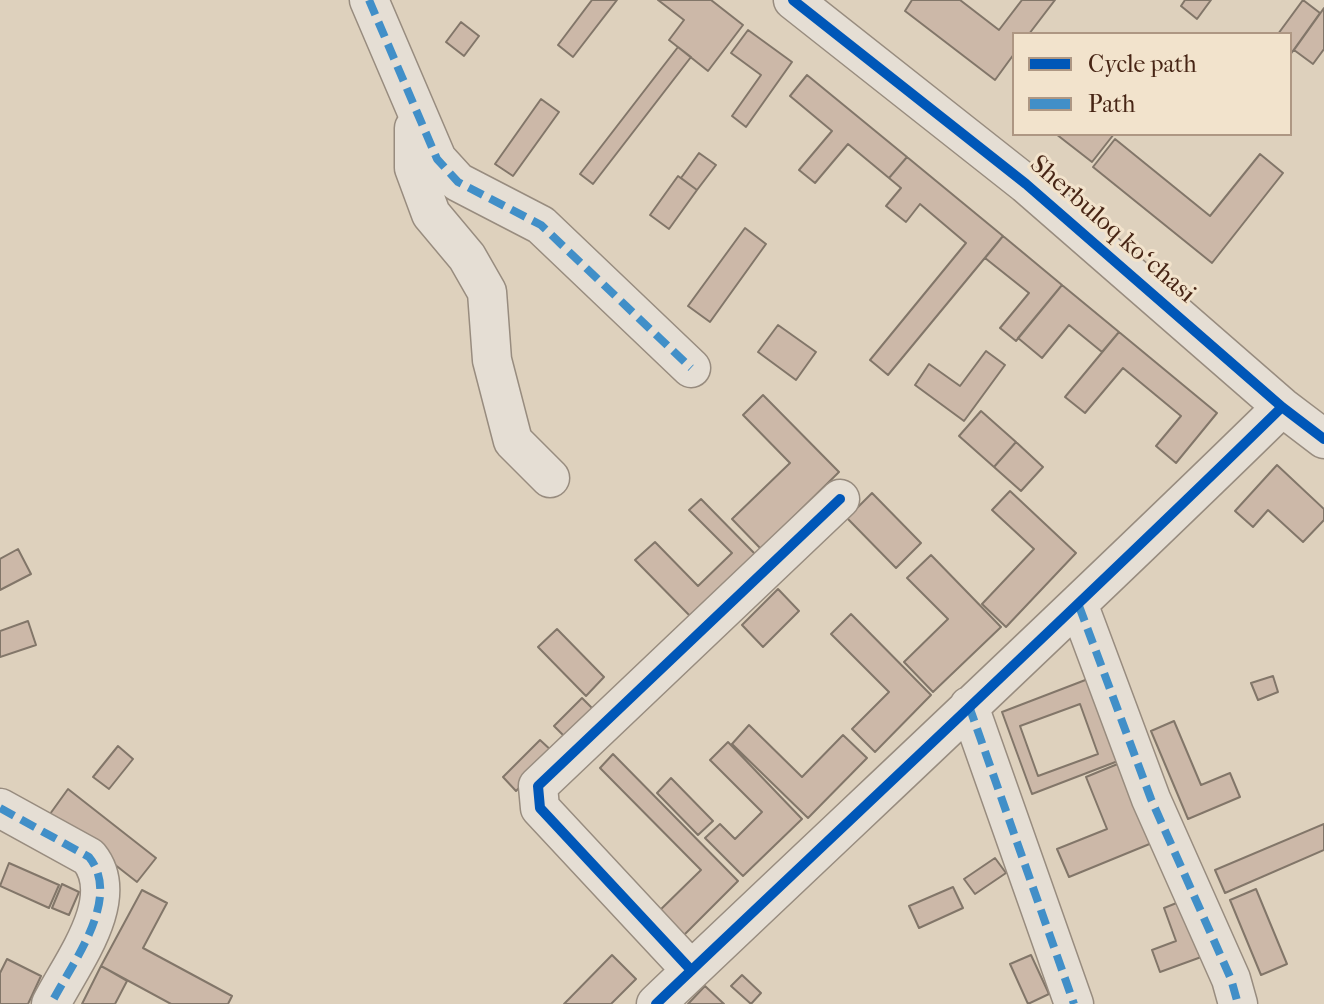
<!DOCTYPE html>
<html>
<head>
<meta charset="utf-8">
<style>
  body { margin:0 }
  #map { position:relative; width:1324px; height:1004px; overflow:hidden; background:#ded1bd; font-family:"IM FELL French Canon",serif }
  canvas { display:block }
  .legend { position:absolute; left:1012px; top:32px; width:280px; height:104px; box-sizing:border-box; background:#f2e3cc; border:2px solid #ae9783; margin:0; padding:10px 14px; list-style:none; font-size:24px; color:#472515 }
  .legend li { display:flex; align-items:center; gap:16px; height:40px }
  .legend b { width:40px; border:2px solid #ae9783 }
</style>
</head>
<body>
<div id="map">
<canvas width="1324" height="1004"></canvas>
<ul class="legend">
<li><b style="height:10px;background:#0057b8"></b>Cycle path</li>
<li><b style="height:10px;background:#418fc8"></b>Path</li>
</ul>
</div>
<script>
const ctx = document.querySelector('canvas').getContext('2d');
ctx.lineJoin = 'round';
function paint(path, color) { ctx.fillStyle = color; ctx.fill(path, 'evenodd'); }
function trace(path, color, width, dash) { ctx.strokeStyle = color; ctx.lineWidth = width; ctx.lineCap = dash ? 'butt' : 'round'; ctx.setLineDash(dash || []); ctx.stroke(path); }
function write(font, color, halo, rows, align = 'center') {
  ctx.font = font + ' "IM FELL French Canon",serif'; ctx.lineWidth = 6; ctx.setLineDash([]); ctx.textBaseline = 'middle'; ctx.strokeStyle = halo; ctx.fillStyle = color; for (const [text, x, y, turn = 0] of rows) {
    ctx.save(); ctx.translate(x, y); ctx.rotate((+turn || 0) * Math.PI / 180); ctx.textAlign = isNaN(turn) ? turn : align; if (halo) ctx.strokeText(text, 0, 0); ctx.fillText(text, 0, 0); ctx.restore();
  }
}
const building = new Path2D(`
  M 592,0 L 617,0 L 573,57 L 558,45 Z
  M 658,0 L 711,0 L 743,25 L 708,71 L 669,40 L 684,20 Z
  M 912,0 L 960,0 L 999,30 L 1022,0 L 1055,0 L 1029,34 L 1014,34 L 1014,54 L 995,80 L 905,11 Z
  M 1185,0 L 1211,0 L 1197,19 L 1181,6 Z
  M 1303,0 L 1320,13 L 1290,55 L 1290,34 L 1278,34 Z
  M 1324,8 L 1324,49 L 1313,64 L 1294,50 Z
  M 461,22 L 479,36 L 464,56 L 446,42 Z
  M 748,30 L 792,62 L 746,127 L 732,116 L 761,75 L 731,53 Z
  M 678,47 L 691,57 L 593,184 L 580,174 Z
  M 807,75 L 907,157 L 889,178 L 848,144 L 815,183 L 799,170 L 832,131 L 790,96 Z
  M 541,99 L 559,112 L 513,176 L 495,164 Z
  M 1056,134 L 1114,134 L 1092,162 Z
  M 1115,139 L 1210,216 L 1260,154 L 1283,173 L 1212,263 L 1093,167 Z
  M 699,153 L 716,165 L 697,190 L 681,178 Z
  M 907,157 L 1003,236 L 888,375 L 870,360 L 966,243 L 920,204 L 906,222 L 886,206 L 901,188 L 889,178 Z
  M 678,176 L 697,190 L 669,229 L 650,215 Z
  M 745,228 L 766,244 L 710,322 L 688,306 Z
  M 1003,236 L 1062,285 L 1016,341 L 1000,328 L 1029,293 L 985,258 Z
  M 1062,285 L 1119,332 L 1102,352 L 1069,325 L 1042,358 L 1018,338 Z
  M 778,325 L 816,352 L 796,380 L 758,352 Z
  M 1119,332 L 1217,413 L 1176,463 L 1156,446 L 1181,416 L 1123,368 L 1085,413 L 1065,397 Z
  M 986,351 L 1005,365 L 964,421 L 915,385 L 929,364 L 960,386 Z
  M 763,395 L 839,472 L 761,549 L 732,519 L 790,463 L 743,415 Z
  M 981,411 L 1016,442 L 994,467 L 959,436 Z
  M 1016,442 L 1043,467 L 1021,491 L 994,467 Z
  M 1277,465 L 1324,509 L 1324,520 L 1303,542 L 1268,510 L 1253,527 L 1235,511 Z
  M 1010,491 L 1076,553 L 1006,627 L 982,604 L 1034,549 L 992,510 Z
  M 872,493 L 921,543 L 896,568 L 847,518 Z
  M 701,499 L 756,555 L 692,618 L 635,560 L 655,542 L 698,586 L 732,553 L 689,510 Z
  M 18,549 L 31,574 L 0,590 L 0,559 Z
  M 931,555 L 1001,627 L 933,692 L 904,662 L 948,619 L 907,578 Z
  M 778,589 L 799,611 L 763,647 L 742,625 Z
  M 851,614 L 931,695 L 875,752 L 852,729 L 889,692 L 831,634 Z
  M 28,621 L 36,645 L 0,657 L 0,631 Z
  M 557,629 L 604,677 L 586,696 L 538,647 Z
  M 1273,676 L 1278,692 L 1258,700 L 1251,683 Z
  M 1088,679 L 1118,761 L 1032,794 L 1002,712 ZM 1080,704 L 1098,754 L 1038,776 L 1020,726 Z
  M 582,698 L 598,714 L 570,742 L 554,726 Z
  M 1174,721 L 1201,785 L 1230,773 L 1240,797 L 1188,819 L 1151,731 Z
  M 749,725 L 802,777 L 843,735 L 867,758 L 808,818 L 732,744 Z
  M 540,740 L 554,753 L 516,791 L 503,777 Z
  M 728,742 L 802,819 L 743,876 L 705,838 L 720,824 L 735,839 L 762,812 L 710,760 Z
  M 118,746 L 133,759 L 109,789 L 93,777 Z
  M 613,754 L 738,881 L 680,939 L 655,915 L 701,870 L 600,768 Z
  M 1120,763 L 1152,843 L 1069,877 L 1057,849 L 1107,829 L 1086,777 Z
  M 671,778 L 713,821 L 698,835 L 657,793 Z
  M 68,789 L 156,858 L 137,882 L 50,814 Z
  M 1324,824 L 1324,850 L 1225,893 L 1215,870 Z
  M 995,858 L 1006,873 L 975,894 L 964,879 Z
  M 9,863 L 59,885 L 49,908 L 0,886 Z
  M 62,884 L 79,892 L 69,915 L 52,908 Z
  M 953,887 L 963,908 L 919,928 L 909,906 Z
  M 1256,889 L 1287,964 L 1261,975 L 1230,900 Z
  M 142,890 L 167,903 L 143,948 L 232,996 L 228,1004 L 171,1004 L 101,966 Z
  M 1184,900 L 1204,956 L 1160,972 L 1152,950 L 1176,941 L 1164,908 Z
  M 612,955 L 636,979 L 611,1004 L 564,1004 Z
  M 1031,955 L 1049,994 L 1028,1004 L 1010,964 Z
  M 7,959 L 41,976 L 28,1004 L 0,1004 L 0,973 Z
  M 101,966 L 127,981 L 115,1004 L 82,1004 Z
  M 742,975 L 761,993 L 751,1004 L 731,986 Z
  M 705,986 L 724,1004 L 688,1004 Z`);
const minor = new Path2D(`
  M 369,0 L 437,159 L 458,182 L 541,225 L 691,368
  M 793,0 L 1026,184 L 1282,407 L 1324,439
  M 414,128 L 414,168 L 431,214 L 467,257 L 487,292 L 492,360 L 513,441 L 550,478
  M 1079,606 L 1151,799 L 1231,979 L 1238,1004
  M 969,706 L 1074,1004
  M 0,808 L 89,857 C 123,899 71,964 51,1004
  M 691,970 L 540,808 L 538,786 L 840,499
  M 656,1004 C 865,805 1076,609 1282,407`);
const quiet = new Path2D(`
  M 369,0 L 437,159 L 458,182 L 541,225 L 691,368
  M 1079,606 L 1151,799 L 1231,979 L 1238,1004
  M 969,706 L 1074,1004
  M 0,808 L 89,857 C 123,899 71,964 51,1004`);
const cycleway = new Path2D(`
  M 793,0 L 1026,184 L 1282,407 L 1324,439
  M 691,970 L 540,808 L 538,786 L 840,499
  M 656,1004 C 865,805 1076,609 1282,407`);
const streetNames = [
  ["Sherbuloq koʻchasi",1112,230,41]
];
paint(building, '#ccb8a8');
trace(building, '#827669', 2);
trace(minor, '#988c7f', 41);
trace(minor, '#e5ded4', 38);
trace(quiet, '#418fc8', 8, [16, 8]);
trace(cycleway, '#0057b8', 10);
write('26px', '#472515', '#f2e3cc', streetNames);
</script>
</body>
</html>
